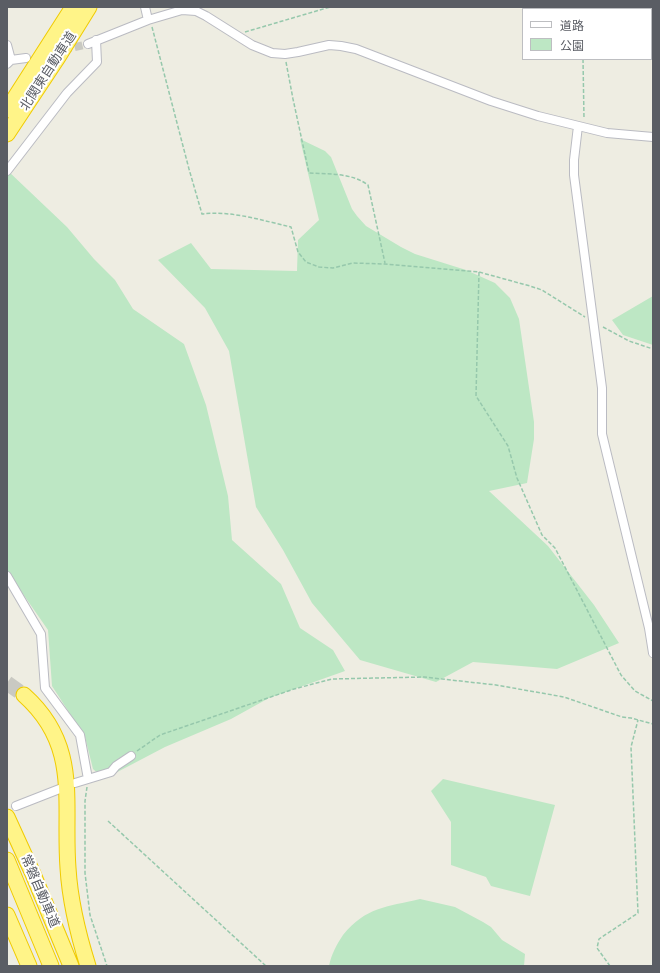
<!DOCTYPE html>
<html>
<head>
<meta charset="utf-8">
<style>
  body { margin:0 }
  #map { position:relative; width:660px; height:973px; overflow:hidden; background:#eeede2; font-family:"Golos Text","Noto Sans JP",sans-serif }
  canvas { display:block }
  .frame { position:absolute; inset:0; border:8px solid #5a5d64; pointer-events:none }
  .legend { position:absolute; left:522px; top:8px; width:130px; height:52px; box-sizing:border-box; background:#fff; border:1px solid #bdbec1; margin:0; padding:5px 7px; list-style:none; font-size:12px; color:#5a5d64 }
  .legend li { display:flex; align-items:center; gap:8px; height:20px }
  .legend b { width:20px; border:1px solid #bdbec1 }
</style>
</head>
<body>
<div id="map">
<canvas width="660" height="973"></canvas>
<div class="frame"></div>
<ul class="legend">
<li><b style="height:5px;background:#fff"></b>道路</li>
<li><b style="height:11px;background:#bde7c4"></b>公園</li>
</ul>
</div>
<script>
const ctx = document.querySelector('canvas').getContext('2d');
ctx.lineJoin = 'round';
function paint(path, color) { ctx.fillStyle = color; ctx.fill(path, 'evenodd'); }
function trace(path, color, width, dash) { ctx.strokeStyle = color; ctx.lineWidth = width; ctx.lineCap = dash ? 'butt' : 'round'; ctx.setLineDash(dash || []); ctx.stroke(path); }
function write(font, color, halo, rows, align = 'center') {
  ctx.font = font + ' "Golos Text","Noto Sans JP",sans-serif'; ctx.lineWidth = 4; ctx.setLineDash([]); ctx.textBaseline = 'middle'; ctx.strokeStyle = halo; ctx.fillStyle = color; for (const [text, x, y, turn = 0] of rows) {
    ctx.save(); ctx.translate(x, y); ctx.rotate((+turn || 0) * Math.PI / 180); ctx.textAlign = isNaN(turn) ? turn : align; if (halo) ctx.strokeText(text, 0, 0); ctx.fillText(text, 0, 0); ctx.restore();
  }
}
const green = new Path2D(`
  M 300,139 L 325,151 L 331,157 L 352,209 L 357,216 L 366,226 L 401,247 L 415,254 L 466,270 L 495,283 L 510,298 L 519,319 L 534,422 L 534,439 L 527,483 L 489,491 L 548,546 L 594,605 L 619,643 L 557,669 L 473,662 L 436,682 L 360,660 L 312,603 L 283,550 L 256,507 L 229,351 L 205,308 L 158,260 L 191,243 L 211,269 L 297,271 L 298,240 L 319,220 Z
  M 7,170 L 67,227 L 94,259 L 115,280 L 133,309 L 184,344 L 206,405 L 228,496 L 232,540 L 281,584 L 300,628 L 333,650 L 345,671 L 269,698 L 231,719 L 165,747 L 104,779 L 93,769 L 85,737 L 52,686 L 48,630 L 7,571 Z
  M 653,296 L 653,345 L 623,335 L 612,320 Z
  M 443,779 L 555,805 L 530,896 L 491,886 L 486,877 L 451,865 L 451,822 L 431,791 Z
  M 420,899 L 455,907 L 483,922 L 491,927 L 502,940 L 525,954 L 524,966 L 329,966 C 331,955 337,944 343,935 C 366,907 386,907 420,899 Z`);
const minorTunnel = new Path2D(`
  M 63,50 L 88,44`);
const motorwayTunnel = new Path2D(`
  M 7,683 L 24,695`);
const path = new Path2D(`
  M 579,7 L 580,9
  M 152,27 L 189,169 L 202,214 C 230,210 264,221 291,227 L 298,252 L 306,262 L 319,267 L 333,268 L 353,263 L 385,264 L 479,272 L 530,286 L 542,290 L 585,317
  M 245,32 L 330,7
  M 583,59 L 584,119
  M 286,62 L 293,99 L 309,173 C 329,174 352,173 368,185 L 385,263
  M 479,272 L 476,396 L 508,446 L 517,478 L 542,535 L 555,548 L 621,675 L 635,691 L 653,701
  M 603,327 L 629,341 L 653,349
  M 137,751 L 160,735 L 294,689 L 332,679 L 424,677 L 496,685 L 564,697 L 622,717 L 631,718 L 653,724
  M 87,787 L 85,801 L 85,873 L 90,915 L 107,966
  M 108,821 L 266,966
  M 610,966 L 597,948 L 599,939 L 638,913 L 631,747 L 638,720`);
const minor = new Path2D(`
  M 145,7 L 148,20
  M 88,44 L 148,20 L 182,10 L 196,11 L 206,16 L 252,45 L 272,53 L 285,54 L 298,52 L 329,45 L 341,46 L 356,49 L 491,101 L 538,116 L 607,133 L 653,137
  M 7,45 L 11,60
  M 7,64 L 11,60 L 26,58
  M 578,126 L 574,160 L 574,175 L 602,388 L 602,434 L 649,628 L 653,653
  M 7,171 L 67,93 L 97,62 L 96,40
  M 7,576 L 41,634 L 45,688 L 80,735 L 88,779
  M 75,783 L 111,772 L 116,766 L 131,756
  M 16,806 L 62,788`);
const motorway = new Path2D(`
  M 7,110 L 73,7
  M 7,134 L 58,57 L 89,7
  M 24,695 C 81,746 63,802 68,868 C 70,902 78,934 88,966
  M 7,817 L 33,874 L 71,966
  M 7,860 L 51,966
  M 7,915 L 29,966`);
const streetNames = [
  ["北関東自動車道",48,71,-57],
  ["常磐自動車道",40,891,67]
];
paint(green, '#bde7c4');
trace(minorTunnel, '#c9c9c2', 8, [8, 4]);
trace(motorwayTunnel, '#c9c9c2', 15, [15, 8]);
trace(minor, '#babbc2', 10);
trace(motorway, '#f0cb00', 17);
trace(path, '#96c8ac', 1.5, [4, 2]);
trace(minor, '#fff', 8);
trace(motorway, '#fff488', 15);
write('13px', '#5a5d64', '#fff', streetNames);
</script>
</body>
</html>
